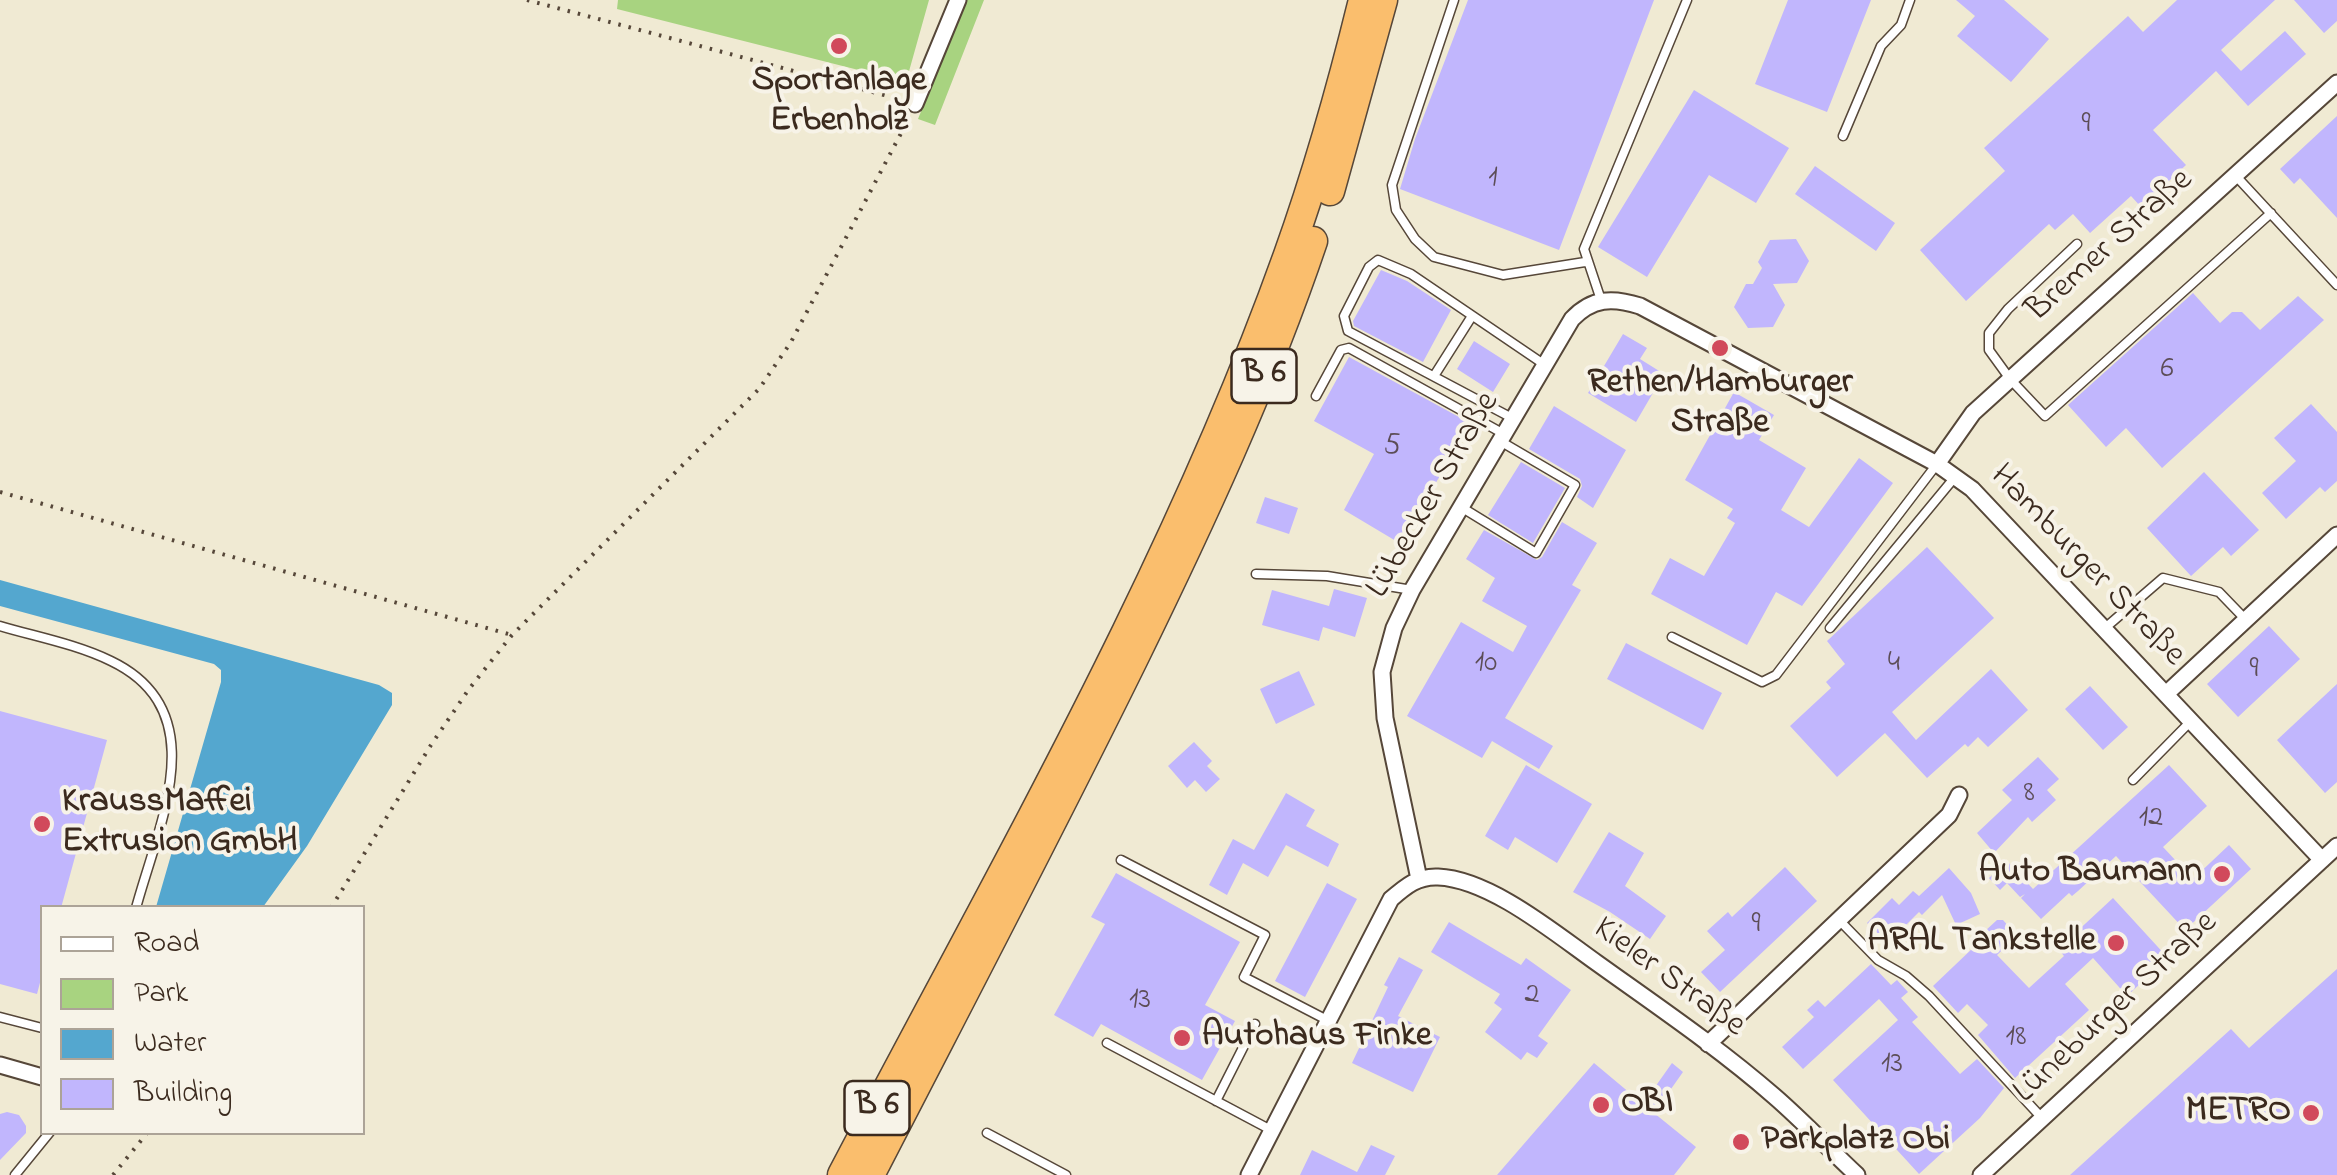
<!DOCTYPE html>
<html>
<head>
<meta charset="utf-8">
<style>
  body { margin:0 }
  #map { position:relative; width:2337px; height:1175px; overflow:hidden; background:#f0ead3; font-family:"Indie Flower",sans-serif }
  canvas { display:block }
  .legend { position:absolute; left:40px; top:905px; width:325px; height:230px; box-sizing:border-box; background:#f7f3e8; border:2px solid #aca397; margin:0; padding:12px 18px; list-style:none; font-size:30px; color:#3b2a1e }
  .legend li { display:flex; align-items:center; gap:20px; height:50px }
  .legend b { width:50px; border:2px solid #aca397 }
</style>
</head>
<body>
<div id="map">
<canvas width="2337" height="1175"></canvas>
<ul class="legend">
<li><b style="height:12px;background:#fff"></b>Road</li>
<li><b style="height:28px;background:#a8d380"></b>Park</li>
<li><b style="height:28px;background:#54a7cf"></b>Water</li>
<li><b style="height:28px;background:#c1b6fd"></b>Building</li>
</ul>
</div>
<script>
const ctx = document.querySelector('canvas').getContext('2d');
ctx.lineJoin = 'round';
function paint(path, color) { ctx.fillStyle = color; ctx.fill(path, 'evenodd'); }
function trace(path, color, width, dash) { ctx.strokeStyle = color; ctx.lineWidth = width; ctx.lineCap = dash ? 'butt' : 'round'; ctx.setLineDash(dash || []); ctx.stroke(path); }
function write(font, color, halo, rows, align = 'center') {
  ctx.font = font + ' "Indie Flower",sans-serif'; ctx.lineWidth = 8; ctx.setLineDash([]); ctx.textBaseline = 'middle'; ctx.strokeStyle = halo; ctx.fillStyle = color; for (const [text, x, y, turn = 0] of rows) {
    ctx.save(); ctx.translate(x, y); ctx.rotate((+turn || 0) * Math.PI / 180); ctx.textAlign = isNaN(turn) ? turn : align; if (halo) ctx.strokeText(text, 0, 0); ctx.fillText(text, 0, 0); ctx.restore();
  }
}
const green = new Path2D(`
  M 618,0 L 929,0 L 906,82 L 617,9 Z
  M 966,0 L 984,0 L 935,125 L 918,119 Z`);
const water = new Path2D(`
  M 0,580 L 379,685 L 392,693 L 392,705 L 307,846 L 263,907 L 156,907 L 221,682 L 221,670 L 214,664 L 0,606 Z`);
const building = new Path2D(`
  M 1468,0 L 1654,0 L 1559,250 L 1400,189 L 1415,139 Z
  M 1788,0 L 1871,0 L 1827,112 L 1755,84 Z
  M 1956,0 L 2004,0 L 2049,39 L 2011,82 L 1957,36 L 1975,16 Z
  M 2177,0 L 2275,0 L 2221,50 L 2241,71 L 2285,31 L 2306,54 L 2248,106 L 2216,71 L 2153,130 L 2186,165 L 2141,207 L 2131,196 L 2090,233 L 2073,214 L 2055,230 L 2049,224 L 1966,301 L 1920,250 L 2005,171 L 1984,148 L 2128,16 L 2143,32 Z
  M 2294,0 L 2337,0 L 2337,21 L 2324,33 Z
  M 1694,90 L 1789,148 L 1756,203 L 1709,175 L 1647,277 L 1598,247 Z
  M 2337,116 L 2337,218 L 2300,178 L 2294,184 L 2280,169 Z
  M 1815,166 L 1895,223 L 1876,251 L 1795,194 Z
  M 1796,239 L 1809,261 L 1797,283 L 1773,284 L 1785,305 L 1773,327 L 1748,328 L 1734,307 L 1746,284 L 1753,284 L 1762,268 L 1758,262 L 1770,240 Z
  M 1381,270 L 1407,281 L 1451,310 L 1423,362 L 1354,326 L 1353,321 Z
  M 2193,293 L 2220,323 L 2232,312 L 2242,312 L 2260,330 L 2298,296 L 2324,320 L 2162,468 L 2126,428 L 2106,447 L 2068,405 Z
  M 1623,334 L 1647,348 L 1640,359 L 1664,374 L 1636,422 L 1588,393 Z
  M 1474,341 L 1510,364 L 1493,392 L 1457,369 Z
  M 1349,357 L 1470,423 L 1401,544 L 1344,510 L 1374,454 L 1314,421 Z
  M 1734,392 L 1774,415 L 1759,440 L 1806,468 L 1781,510 L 1809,527 L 1859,458 L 1893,483 L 1802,606 L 1776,592 L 1747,645 L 1651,594 L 1670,558 L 1704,576 L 1735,523 L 1727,518 L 1733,509 L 1685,480 Z
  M 2311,404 L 2337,432 L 2337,481 L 2325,492 L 2320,487 L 2286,519 L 2262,493 L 2296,461 L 2274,438 Z
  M 1554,406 L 1626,450 L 1593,508 L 1577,497 L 1582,486 L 1580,479 L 1529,449 Z
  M 1521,462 L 1565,488 L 1533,543 L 1488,515 Z
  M 2204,472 L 2259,530 L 2231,556 L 2223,547 L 2191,576 L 2147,528 Z
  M 1265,497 L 1298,508 L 1289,534 L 1256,523 Z
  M 1562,522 L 1597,543 L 1572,585 L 1581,590 L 1505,718 L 1553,746 L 1539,769 L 1492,741 L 1482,758 L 1407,716 L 1461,622 L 1513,652 L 1527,626 L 1482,601 L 1495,578 L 1466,559 L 1484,530 L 1537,560 L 1542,557 Z
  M 1927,547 L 1994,618 L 1892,712 L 1916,740 L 1991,669 L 2028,710 L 1988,747 L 1978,737 L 1968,747 L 1965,744 L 1927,778 L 1885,733 L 1837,777 L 1790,726 L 1831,688 L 1826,682 L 1845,664 L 1827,641 Z
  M 1334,589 L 1367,598 L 1355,637 L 1323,627 L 1319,641 L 1262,625 L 1272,590 L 1329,606 Z
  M 2269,626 L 2300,659 L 2238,717 L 2207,684 Z
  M 1626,643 L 1722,693 L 1703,730 L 1607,679 Z
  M 1299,671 L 1315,705 L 1276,724 L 1260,689 Z
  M 2337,684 L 2337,782 L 2325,793 L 2277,740 Z
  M 2090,686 L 2128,727 L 2103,750 L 2065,709 Z
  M 0,711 L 107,740 L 61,908 L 42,908 L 42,975 L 37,994 L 0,984 Z
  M 1194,742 L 1212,761 L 1207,766 L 1220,779 L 1206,792 L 1195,780 L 1187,788 L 1168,766 Z
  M 2038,757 L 2059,779 L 2047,790 L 2056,800 L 2032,822 L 2028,817 L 1994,853 L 1977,833 L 2012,800 L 2002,790 Z
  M 1526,765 L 1592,804 L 1557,863 L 1515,837 L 1508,850 L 1485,836 Z
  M 2169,765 L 2207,806 L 2163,847 L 2193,879 L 2229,845 L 2251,869 L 2185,930 L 2116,856 L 2078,891 L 2072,896 L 2069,893 L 2041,919 L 2021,898 L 2025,894 L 2020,897 L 2007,883 L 2000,890 L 1989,878 L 2007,861 L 2033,889 Z
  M 1286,793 L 1315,810 L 1306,826 L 1339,844 L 1328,867 L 1286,845 L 1268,877 L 1243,863 L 1227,895 L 1209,885 L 1233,839 L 1254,850 Z
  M 1609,832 L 1644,853 L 1625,886 L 1666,916 L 1650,939 L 1610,912 L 1573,892 Z
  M 1785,867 L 1817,901 L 1720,992 L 1701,972 L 1725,950 L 1707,931 L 1728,912 L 1732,917 Z
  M 1949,868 L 1971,893 L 1980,914 L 1956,925 L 1942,895 L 1922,915 L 1919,912 L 1888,943 L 1867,923 L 1892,898 L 1899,905 L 1913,891 L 1919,896 Z
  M 1116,873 L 1240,942 L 1205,1005 L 1235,1021 L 1202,1080 L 1101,1024 L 1093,1037 L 1054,1015 L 1105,924 L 1091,917 Z
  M 1327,883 L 1357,899 L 1305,997 L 1275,981 Z
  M 2113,898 L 2168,958 L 2127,996 L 2093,958 L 2065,984 L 2089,1010 L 2015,1078 L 1978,1035 L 1988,1025 L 1967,1004 L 1958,1013 L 1933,986 L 1975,946 L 1972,943 L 1997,920 L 2003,920 L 2017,936 L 1997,955 L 2029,988 L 2064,956 L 2058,949 Z
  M 1449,922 L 1521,965 L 1526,958 L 1571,990 L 1538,1036 L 1548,1043 L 1537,1058 L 1527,1052 L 1521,1060 L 1485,1032 L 1502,1009 L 1494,1003 L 1500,994 L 1431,952 Z
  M 1399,957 L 1423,970 L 1398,1016 L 1440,1037 L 1413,1092 L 1352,1063 L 1388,987 L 1384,985 Z
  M 1871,964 L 1891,985 L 1897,980 L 1908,992 L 1901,998 L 1918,1017 L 1912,1022 L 1960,1074 L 1977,1059 L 2004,1088 L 1980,1118 L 1919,1174 L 1833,1080 L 1898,1020 L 1879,999 L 1803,1069 L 1782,1047 L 1814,1017 L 1807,1010 L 1818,1000 L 1825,1007 Z
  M 2337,969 L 2337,1175 L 2070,1175 L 2231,1029 L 2249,1048 Z
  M 1594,1063 L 1643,1104 L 1672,1063 L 1683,1072 L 1654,1113 L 1696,1147 L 1674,1175 L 1497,1175 Z
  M 7,1112 L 19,1115 L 26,1126 L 26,1133 L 0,1160 L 0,1114 Z
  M 1371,1145 L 1395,1156 L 1385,1175 L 1300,1175 L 1312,1150 L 1357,1172 Z`);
const path = new Path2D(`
  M 527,0 L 899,99
  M 0,492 L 512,635
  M 331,908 L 431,745 L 469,689 L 512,635 L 759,389 L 791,342 L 908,120
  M 113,1175 L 148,1132`);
const lane = new Path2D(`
  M 1454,0 L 1392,185 L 1396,210 L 1415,239 L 1434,257 L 1503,275 L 1585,262
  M 1843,136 L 1881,46 L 1901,25 L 1910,0
  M 2235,175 L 2337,285
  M 2077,244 L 2008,309 L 1989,333 L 1989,350 L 2010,379 L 2045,416 L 2271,213
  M 1601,300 L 1584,249 L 1687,0
  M 1434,376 L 1472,316
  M 1316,396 L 1341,350 L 1349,348 L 1504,434
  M 1512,418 L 1348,331 L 1344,316 L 1369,267 L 1378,260 L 1411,274 L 1545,365
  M 1461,507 L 1536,553 L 1575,485 L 1500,441
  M 1256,574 L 1327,576 L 1412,590
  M 0,626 C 37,637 76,644 111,661 C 215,711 159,823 136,908
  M 1830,628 L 1955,477
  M 2105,628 L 2163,578 L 2219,592 L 2246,620
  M 1672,637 L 1762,682 L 1776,675 L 1937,464
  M 2133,780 L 2191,721
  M 1121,860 L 1265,935 L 1244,977 L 1327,1020
  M 1839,920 L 1878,960 L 1906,976 L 1929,996 L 2042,1118
  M 0,1017 L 42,1028
  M 1107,1043 L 1271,1130
  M 1216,1101 L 1255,1024
  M 987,1133 L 1066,1175
  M 15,1175 L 50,1132`);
const street = new Path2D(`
  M 915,104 L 958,0
  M 1937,464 L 1973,413 L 2337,83
  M 2166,694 L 2337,535
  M 1419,879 L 1385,718 L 1382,672 L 1394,628 L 1412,590 L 1572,319 C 1592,298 1612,297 1640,306 L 1937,464 L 1972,489 L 2322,860
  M 1708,1044 L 1949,815 L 1959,795
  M 0,1065 L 42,1077
  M 1249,1175 L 1391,899 C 1406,886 1418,876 1438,877 C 1490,879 1556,934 1597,963 C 1657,1006 1719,1048 1774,1096 C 1803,1121 1829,1149 1857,1175
  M 1981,1175 L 2337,846`);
const highway = new Path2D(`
  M 1330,191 L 1383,0
  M 842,1175 C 999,875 1174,574 1288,255 C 1318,171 1342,86 1363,0
  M 870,1175 C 958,1004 1048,833 1133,660 C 1200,523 1264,386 1313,241`);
const markers = [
  [839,46,10,"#d1495b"],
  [1720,348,10,"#d1495b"],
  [42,824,10,"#d1495b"],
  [2222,874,10,"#d1495b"],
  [2116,943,10,"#d1495b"],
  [1182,1038,10,"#d1495b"],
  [1601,1105,10,"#d1495b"],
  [2311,1113,10,"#d1495b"],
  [1741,1142,10,"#d1495b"]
];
const numberNames = [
  ["9",2086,126],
  ["1",1493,180],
  ["6",2167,371],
  ["5",1392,448],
  ["10",1486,665],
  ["4",1894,665],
  ["9",2254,671],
  ["8",2029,795],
  ["12",2151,820],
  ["9",1756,926],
  ["2",1532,997],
  ["13",1140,1002],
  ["18",2016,1039],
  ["13",1892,1066]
];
const shields = [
  [1264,376,65],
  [877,1108,65]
];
const shieldNames = [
  ["B 6",1264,376],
  ["B 6",877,1108]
];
const poiNames = [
  ["Sportanlage",839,83,"center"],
  ["Erbenholz",839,123,"center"],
  ["Rethen/Hamburger",1720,385,"center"],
  ["Straße",1720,425,"center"],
  ["KraussMaffei",62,804],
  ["Extrusion GmbH",62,844],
  ["Auto Baumann",2202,874,"right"],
  ["ARAL Tankstelle",2096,943,"right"],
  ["Autohaus Finke",1202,1038],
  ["OBI",1621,1105],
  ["METRO",2291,1113,"right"],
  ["Parkplatz Obi",1761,1142]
];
const streetNames = [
  ["Bremer Straße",2111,247,-42],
  ["Lübecker Straße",1435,496,-60],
  ["Hamburger Straße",2086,567,46],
  ["Kieler Straße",1668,979,36],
  ["Lüneburger Straße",2117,1009,-43]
];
paint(green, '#a8d380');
paint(water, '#54a7cf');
paint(building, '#c1b6fd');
trace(lane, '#564739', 11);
trace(street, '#564739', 19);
trace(highway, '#564739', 31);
trace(path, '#564739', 4, [2.5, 8]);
trace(lane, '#fff', 8);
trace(street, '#fff', 15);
trace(highway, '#fabe6d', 28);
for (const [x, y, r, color] of markers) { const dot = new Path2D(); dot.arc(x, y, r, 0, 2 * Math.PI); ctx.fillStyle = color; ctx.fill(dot); trace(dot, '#f7f3e8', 4); }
write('30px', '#5c4d56', null, numberNames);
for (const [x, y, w] of shields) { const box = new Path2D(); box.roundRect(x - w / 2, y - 27, w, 54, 8); ctx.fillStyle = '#f7f3e8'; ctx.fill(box); trace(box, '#3b2a1e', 2.5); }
write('bold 32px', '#3b2a1e', null, shieldNames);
write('bold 35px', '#3b2a1e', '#f7f3e8', poiNames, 'left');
write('35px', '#3b2a1e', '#f7f3e8', streetNames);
</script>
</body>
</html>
